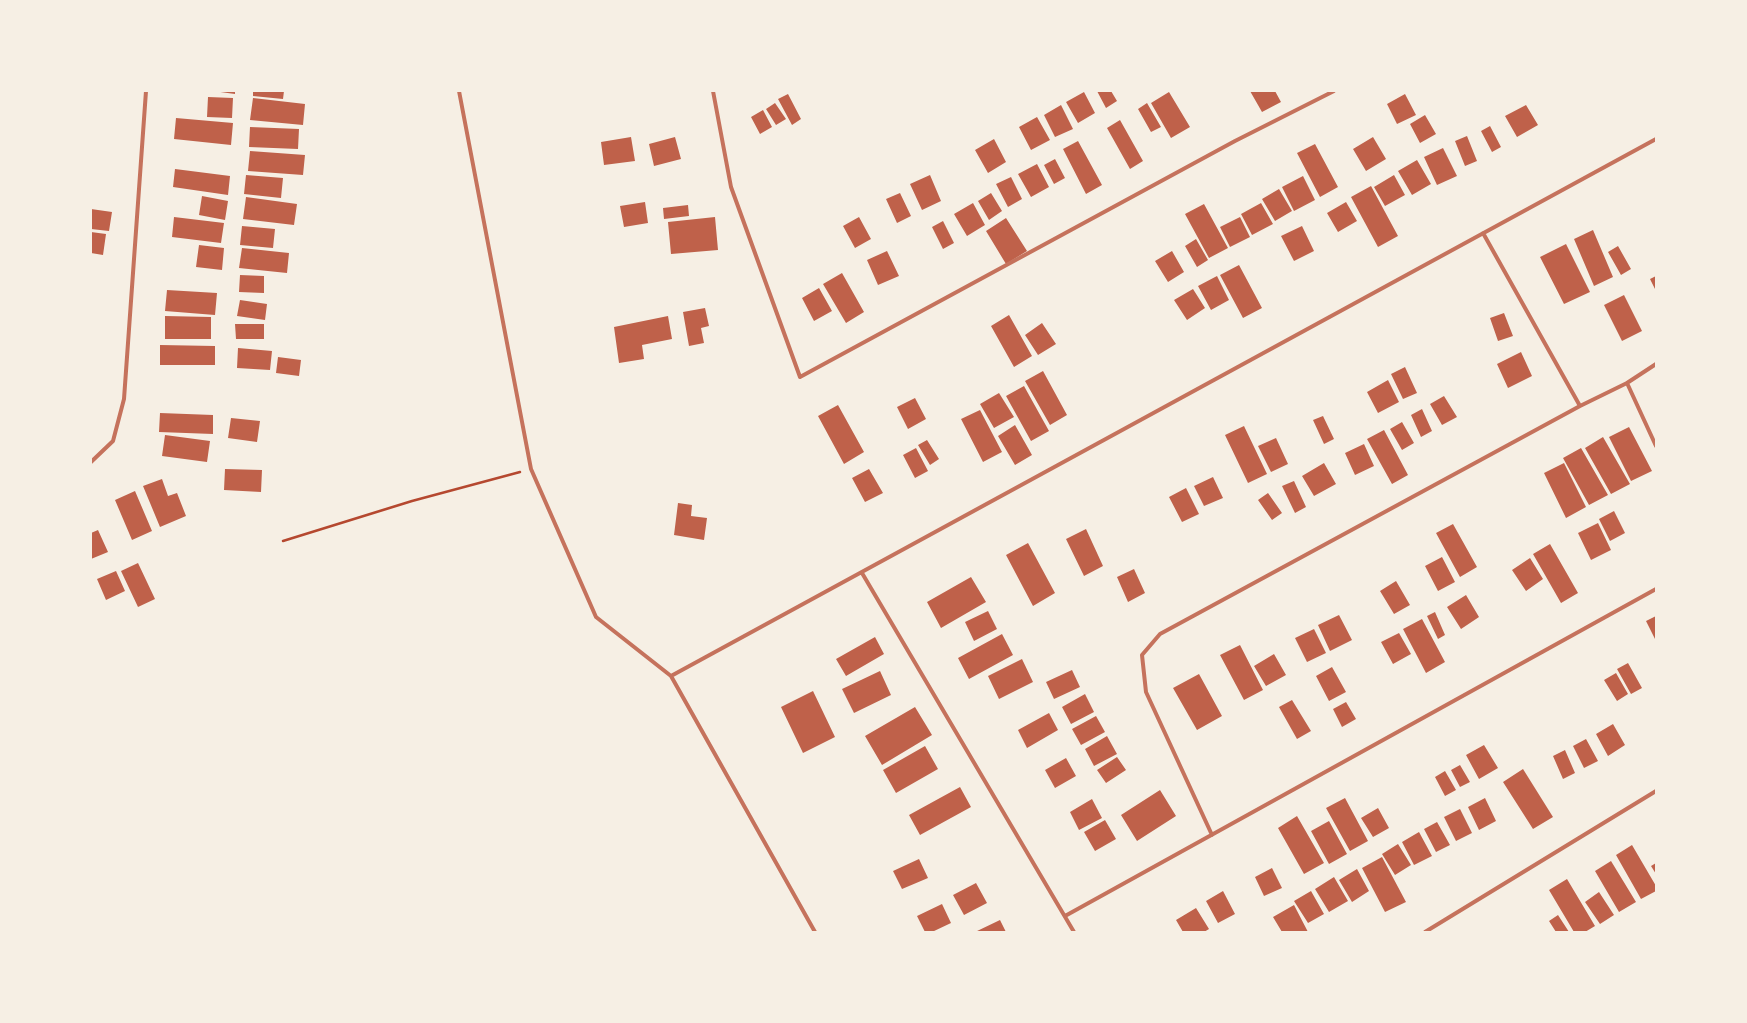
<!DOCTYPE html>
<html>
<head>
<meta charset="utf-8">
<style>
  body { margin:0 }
  #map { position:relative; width:1747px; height:1023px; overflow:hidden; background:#f6efe4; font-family:Jost,sans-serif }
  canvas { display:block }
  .frame { position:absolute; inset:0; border:92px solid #f6efe4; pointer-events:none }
</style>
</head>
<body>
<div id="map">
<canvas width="1747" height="1023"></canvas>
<div class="frame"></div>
</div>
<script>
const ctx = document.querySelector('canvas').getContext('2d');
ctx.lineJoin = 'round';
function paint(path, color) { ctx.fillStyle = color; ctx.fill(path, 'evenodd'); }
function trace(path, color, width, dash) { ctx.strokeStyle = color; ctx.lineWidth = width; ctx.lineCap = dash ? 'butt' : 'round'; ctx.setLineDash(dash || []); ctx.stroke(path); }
const building = new Path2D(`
  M 213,91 L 235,91 L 235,94 Z
  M 253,91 L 284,91 L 283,99 L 253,96 Z
  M 1097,91 L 1111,91 L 1117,101 L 1106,108 Z
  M 1250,91 L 1275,91 L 1281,102 L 1262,112 Z
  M 1084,92 L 1095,113 L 1078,123 L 1066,102 Z
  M 1169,92 L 1190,127 L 1171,138 L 1151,103 Z
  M 788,94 L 801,119 L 792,125 L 778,99 Z
  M 1405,94 L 1416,115 L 1397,124 L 1387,104 Z
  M 208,97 L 233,98 L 232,118 L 207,117 Z
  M 253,98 L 305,104 L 303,125 L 250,120 Z
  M 775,103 L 786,119 L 776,125 L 766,109 Z
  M 1147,103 L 1161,127 L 1151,132 L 1138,109 Z
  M 1061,105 L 1073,129 L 1055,137 L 1044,115 Z
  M 1526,105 L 1538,125 L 1517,137 L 1505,116 Z
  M 763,110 L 772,127 L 760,134 L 751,117 Z
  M 1425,115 L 1436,134 L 1420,143 L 1410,124 Z
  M 1037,117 L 1050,140 L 1031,150 L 1019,127 Z
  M 176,118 L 233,123 L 231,145 L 174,139 Z
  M 1120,120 L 1143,161 L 1130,169 L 1107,128 Z
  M 1490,126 L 1501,147 L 1492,152 L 1481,131 Z
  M 250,127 L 299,129 L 298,149 L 249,147 Z
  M 1467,136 L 1477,161 L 1465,166 L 1455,141 Z
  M 631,137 L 635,161 L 604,165 L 601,142 Z
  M 675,137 L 681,159 L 654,166 L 649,144 Z
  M 1373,137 L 1386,159 L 1366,171 L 1353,149 Z
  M 994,139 L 1006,162 L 988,173 L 975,150 Z
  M 1078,141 L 1102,185 L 1086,194 L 1063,149 Z
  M 1315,144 L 1338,187 L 1320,197 L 1297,153 Z
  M 1443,148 L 1457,176 L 1437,185 L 1424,157 Z
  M 250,151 L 305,155 L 303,175 L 248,171 Z
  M 1055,159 L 1065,178 L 1054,184 L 1044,165 Z
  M 1417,160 L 1431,184 L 1412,195 L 1398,171 Z
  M 1037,164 L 1049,187 L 1031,197 L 1018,174 Z
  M 175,169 L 230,176 L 228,195 L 173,187 Z
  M 246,175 L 283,178 L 281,198 L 244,194 Z
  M 930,175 L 941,201 L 922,210 L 910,184 Z
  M 1394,175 L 1405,195 L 1385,206 L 1374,187 Z
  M 1303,176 L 1315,200 L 1294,211 L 1282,187 Z
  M 1011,177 L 1022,199 L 1008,207 L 996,184 Z
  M 1371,186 L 1398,236 L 1378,247 L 1351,197 Z
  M 1279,189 L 1292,211 L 1275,221 L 1262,199 Z
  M 900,193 L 911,216 L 897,223 L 886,199 Z
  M 991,193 L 1002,211 L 989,220 L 978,201 Z
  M 202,196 L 228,201 L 225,220 L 199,215 Z
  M 246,197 L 297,204 L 294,225 L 243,219 Z
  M 645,202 L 648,223 L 624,227 L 620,206 Z
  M 1346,202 L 1357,221 L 1338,232 L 1327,213 Z
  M 973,203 L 985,225 L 967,236 L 954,214 Z
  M 1261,203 L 1273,224 L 1252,235 L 1241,214 Z
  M 1204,204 L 1228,248 L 1209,258 L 1185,214 Z
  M 688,205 L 689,216 L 664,219 L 663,208 Z
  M 91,209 L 112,212 L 109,231 L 91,229 Z
  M 174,217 L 224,223 L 221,243 L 172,237 Z
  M 715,217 L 718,250 L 671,254 L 668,222 Z
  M 859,217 L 871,239 L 855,248 L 843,226 Z
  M 1240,217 L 1250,237 L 1230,247 L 1220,227 Z
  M 1006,218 L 1027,251 L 1006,264 L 986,231 Z
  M 943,221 L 954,243 L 943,249 L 932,227 Z
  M 242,226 L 275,229 L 273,248 L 240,245 Z
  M 1302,226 L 1314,251 L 1294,261 L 1281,236 Z
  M 1593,230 L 1613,277 L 1594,286 L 1574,239 Z
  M 91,232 L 106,234 L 103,255 L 91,253 Z
  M 1196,239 L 1208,260 L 1197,267 L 1185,246 Z
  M 1566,244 L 1590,292 L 1564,304 L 1540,257 Z
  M 199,245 L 224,248 L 222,270 L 196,267 Z
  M 1618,246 L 1631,269 L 1621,275 L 1608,252 Z
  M 242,248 L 289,253 L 287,273 L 239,268 Z
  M 887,251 L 899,276 L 878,285 L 867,260 Z
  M 1172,251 L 1184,272 L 1168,282 L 1155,261 Z
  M 1239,265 L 1262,308 L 1243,318 L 1220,275 Z
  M 842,273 L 864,312 L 846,323 L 823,284 Z
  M 240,275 L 264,276 L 264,293 L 239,292 Z
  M 1217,276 L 1229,300 L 1211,310 L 1198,286 Z
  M 1656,276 L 1656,291 L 1650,279 Z
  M 819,288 L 832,311 L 814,321 L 802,298 Z
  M 1193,289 L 1205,308 L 1187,320 L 1174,300 Z
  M 167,290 L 217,293 L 215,315 L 165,311 Z
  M 1624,295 L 1642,331 L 1622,341 L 1604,305 Z
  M 240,300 L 267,304 L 265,320 L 237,316 Z
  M 705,308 L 709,326 L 701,328 L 704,343 L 689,346 L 683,312 Z
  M 1504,313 L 1513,336 L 1498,341 L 1490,318 Z
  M 1009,315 L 1032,356 L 1014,367 L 991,326 Z
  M 165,316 L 211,317 L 211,339 L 165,339 Z
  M 668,316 L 672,339 L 642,345 L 644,359 L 619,363 L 614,327 Z
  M 1042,323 L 1056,344 L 1038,355 L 1025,335 Z
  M 235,324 L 264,324 L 264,339 L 236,339 Z
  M 160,345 L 215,346 L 215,365 L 160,365 Z
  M 238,348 L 272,351 L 270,370 L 237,368 Z
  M 1521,352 L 1532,376 L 1508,388 L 1497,364 Z
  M 278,357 L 301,360 L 299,376 L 276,373 Z
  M 1405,367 L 1417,393 L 1403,399 L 1391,374 Z
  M 1043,371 L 1067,415 L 1050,425 L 1025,381 Z
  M 1388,380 L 1399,402 L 1378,413 L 1367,392 Z
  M 1024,386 L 1049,431 L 1031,441 L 1006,396 Z
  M 999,393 L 1014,417 L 994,428 L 980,404 Z
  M 1444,396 L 1457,417 L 1442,425 L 1430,404 Z
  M 915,398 L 926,419 L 908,429 L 897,407 Z
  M 838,405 L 864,452 L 844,464 L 818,416 Z
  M 1422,409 L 1432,431 L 1421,437 L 1411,415 Z
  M 980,410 L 1002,452 L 983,462 L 961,419 Z
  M 160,413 L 213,415 L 213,434 L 159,432 Z
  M 1323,416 L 1334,439 L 1324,444 L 1313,420 Z
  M 231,418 L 260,421 L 257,442 L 228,438 Z
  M 1402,422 L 1414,443 L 1402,450 L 1390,429 Z
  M 1015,425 L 1032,455 L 1015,465 L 998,436 Z
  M 1244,426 L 1267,474 L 1248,483 L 1225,435 Z
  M 1629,427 L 1652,471 L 1631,481 L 1609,437 Z
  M 1384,430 L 1408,475 L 1392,484 L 1367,439 Z
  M 165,435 L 210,441 L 207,462 L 162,456 Z
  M 1603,437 L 1630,484 L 1611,494 L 1585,448 Z
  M 1276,438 L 1288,464 L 1271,472 L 1258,446 Z
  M 927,440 L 939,459 L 930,465 L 918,445 Z
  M 1364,444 L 1374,466 L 1355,475 L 1345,453 Z
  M 916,448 L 928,471 L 915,478 L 903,455 Z
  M 1581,448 L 1608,495 L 1589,505 L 1563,458 Z
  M 1324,463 L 1336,484 L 1314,496 L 1302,476 Z
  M 1564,463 L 1586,507 L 1566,518 L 1544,473 Z
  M 225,469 L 262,470 L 261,492 L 224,490 Z
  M 869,469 L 883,493 L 865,502 L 852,478 Z
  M 1213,477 L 1223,498 L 1204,506 L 1194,486 Z
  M 162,479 L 168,496 L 177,493 L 186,516 L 160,527 L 143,486 Z
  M 1294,481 L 1306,507 L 1295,513 L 1282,486 Z
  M 1186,488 L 1199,514 L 1182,522 L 1169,497 Z
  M 135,491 L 152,531 L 132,540 L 115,500 Z
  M 1268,493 L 1282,513 L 1272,520 L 1258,500 Z
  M 678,503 L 692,505 L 691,516 L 707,518 L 704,540 L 674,535 Z
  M 1614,511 L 1625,533 L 1610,541 L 1599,519 Z
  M 1598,523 L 1611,550 L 1591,560 L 1578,533 Z
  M 1453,524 L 1477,567 L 1460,577 L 1436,533 Z
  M 1086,529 L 1103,566 L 1084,576 L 1066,539 Z
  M 98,530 L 108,552 L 91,559 L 91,533 Z
  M 1028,543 L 1055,593 L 1033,606 L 1006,555 Z
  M 1550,544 L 1578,593 L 1561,603 L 1533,554 Z
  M 1442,557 L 1455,582 L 1438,591 L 1425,566 Z
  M 1530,558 L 1543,579 L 1526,591 L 1512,570 Z
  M 138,563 L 155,599 L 138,607 L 121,571 Z
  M 1134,569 L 1145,593 L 1128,602 L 1117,577 Z
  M 116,571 L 125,591 L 106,600 L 97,579 Z
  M 971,577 L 986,602 L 941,628 L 927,602 Z
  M 1396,581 L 1410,605 L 1394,614 L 1380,591 Z
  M 1466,595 L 1479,617 L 1461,629 L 1447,607 Z
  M 988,611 L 997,629 L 974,641 L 965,622 Z
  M 1435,612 L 1445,635 L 1438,639 L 1427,616 Z
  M 1339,615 L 1352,640 L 1330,651 L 1318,625 Z
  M 1656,616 L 1656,641 L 1646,621 Z
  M 1422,619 L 1445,662 L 1426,673 L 1403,629 Z
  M 1314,629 L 1326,653 L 1307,662 L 1295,638 Z
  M 1399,633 L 1411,654 L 1393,664 L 1381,642 Z
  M 1002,634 L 1013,655 L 969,679 L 958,658 Z
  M 875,637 L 884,654 L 846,676 L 836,659 Z
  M 1240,645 L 1263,690 L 1244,700 L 1220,655 Z
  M 1274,654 L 1286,675 L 1266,686 L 1254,666 Z
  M 1022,659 L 1033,682 L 999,699 L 988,676 Z
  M 1628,663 L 1642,688 L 1631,694 L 1617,669 Z
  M 1332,667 L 1346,692 L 1329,701 L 1316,676 Z
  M 1072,670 L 1080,687 L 1054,699 L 1046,682 Z
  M 880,671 L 891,695 L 854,713 L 842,689 Z
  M 1616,673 L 1628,694 L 1617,701 L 1604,680 Z
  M 1199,674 L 1222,716 L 1197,730 L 1173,688 Z
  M 813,691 L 835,737 L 803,753 L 781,707 Z
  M 1085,694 L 1094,712 L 1071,724 L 1062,707 Z
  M 1292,700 L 1311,731 L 1297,739 L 1279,707 Z
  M 1346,702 L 1356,719 L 1342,727 L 1333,709 Z
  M 915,707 L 932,735 L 882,765 L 865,736 Z
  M 1049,713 L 1058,730 L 1027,748 L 1018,730 Z
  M 1096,716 L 1105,732 L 1081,745 L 1072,729 Z
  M 1613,724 L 1625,745 L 1608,756 L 1596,734 Z
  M 1107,736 L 1117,754 L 1094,766 L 1085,749 Z
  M 1586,739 L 1598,761 L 1584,768 L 1573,746 Z
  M 1484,745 L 1498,768 L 1479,779 L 1466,755 Z
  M 925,746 L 938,769 L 896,793 L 883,770 Z
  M 1565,750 L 1575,773 L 1563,779 L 1553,756 Z
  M 1117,757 L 1126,770 L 1106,783 L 1097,770 Z
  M 1066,758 L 1076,776 L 1055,788 L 1045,770 Z
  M 1460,765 L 1470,782 L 1460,787 L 1451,770 Z
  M 1523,769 L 1553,817 L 1533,829 L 1503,782 Z
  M 1445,771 L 1456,790 L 1445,796 L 1435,777 Z
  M 960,787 L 971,807 L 920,835 L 909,815 Z
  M 1160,790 L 1176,816 L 1137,841 L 1121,815 Z
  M 1345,798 L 1368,841 L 1350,851 L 1326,808 Z
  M 1485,798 L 1496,821 L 1479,830 L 1468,807 Z
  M 1092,799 L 1102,818 L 1079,830 L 1070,812 Z
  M 1378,808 L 1389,828 L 1373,837 L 1361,818 Z
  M 1460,809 L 1472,833 L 1456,841 L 1444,817 Z
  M 1297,816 L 1324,863 L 1304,874 L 1278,828 Z
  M 1105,820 L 1116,839 L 1095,851 L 1084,832 Z
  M 1329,821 L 1347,854 L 1329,864 L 1311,831 Z
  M 1437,822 L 1450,845 L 1436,852 L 1424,829 Z
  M 1419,832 L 1432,856 L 1414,865 L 1402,842 Z
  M 1398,844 L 1411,865 L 1395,875 L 1382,854 Z
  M 1632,845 L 1656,886 L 1656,891 L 1641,899 L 1616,855 Z
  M 1382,857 L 1406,902 L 1385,912 L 1362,868 Z
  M 919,859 L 928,878 L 902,889 L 893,871 Z
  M 1611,861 L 1636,902 L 1619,912 L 1595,871 Z
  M 1656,863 L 1656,874 L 1651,866 Z
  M 1272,868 L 1282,888 L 1264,896 L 1255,877 Z
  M 1357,869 L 1369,891 L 1352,902 L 1339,880 Z
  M 1334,877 L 1348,901 L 1329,912 L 1315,889 Z
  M 1567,879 L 1595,926 L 1585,932 L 1574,932 L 1549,890 Z
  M 976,883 L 987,903 L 964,915 L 953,895 Z
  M 1223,891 L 1235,914 L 1218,923 L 1206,901 Z
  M 1311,891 L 1324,914 L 1308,923 L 1294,901 Z
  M 1599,892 L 1614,915 L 1600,924 L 1585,902 Z
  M 942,904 L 951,923 L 932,932 L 925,932 L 917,916 Z
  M 1294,905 L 1308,932 L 1282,932 L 1273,917 Z
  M 1196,908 L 1209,929 L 1204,932 L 1183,932 L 1176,920 Z
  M 1558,915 L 1569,932 L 1556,932 L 1549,921 Z
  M 1000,920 L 1006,932 L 975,932 Z`);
const path = new Path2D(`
  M 283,541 L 412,501 L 520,472`);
const minor = new Path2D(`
  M 459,91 L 531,469 L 596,617 L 671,676 L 815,932
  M 713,91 L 731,187 L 800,377 L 1235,141 L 1334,91
  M 1483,233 L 1580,406
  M 1627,383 L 1656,364
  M 91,462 L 113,441 L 124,399 L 146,91
  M 862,573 L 1074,932
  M 671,676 L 1656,139
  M 1212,835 L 1146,692 L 1142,655 L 1160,634 L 1580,406 L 1627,383 L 1656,446
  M 1065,916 L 1656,589
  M 1425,932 L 1656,791`);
paint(building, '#bf614a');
trace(path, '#b5482f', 2.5);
trace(minor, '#c5725c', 4);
</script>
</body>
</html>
